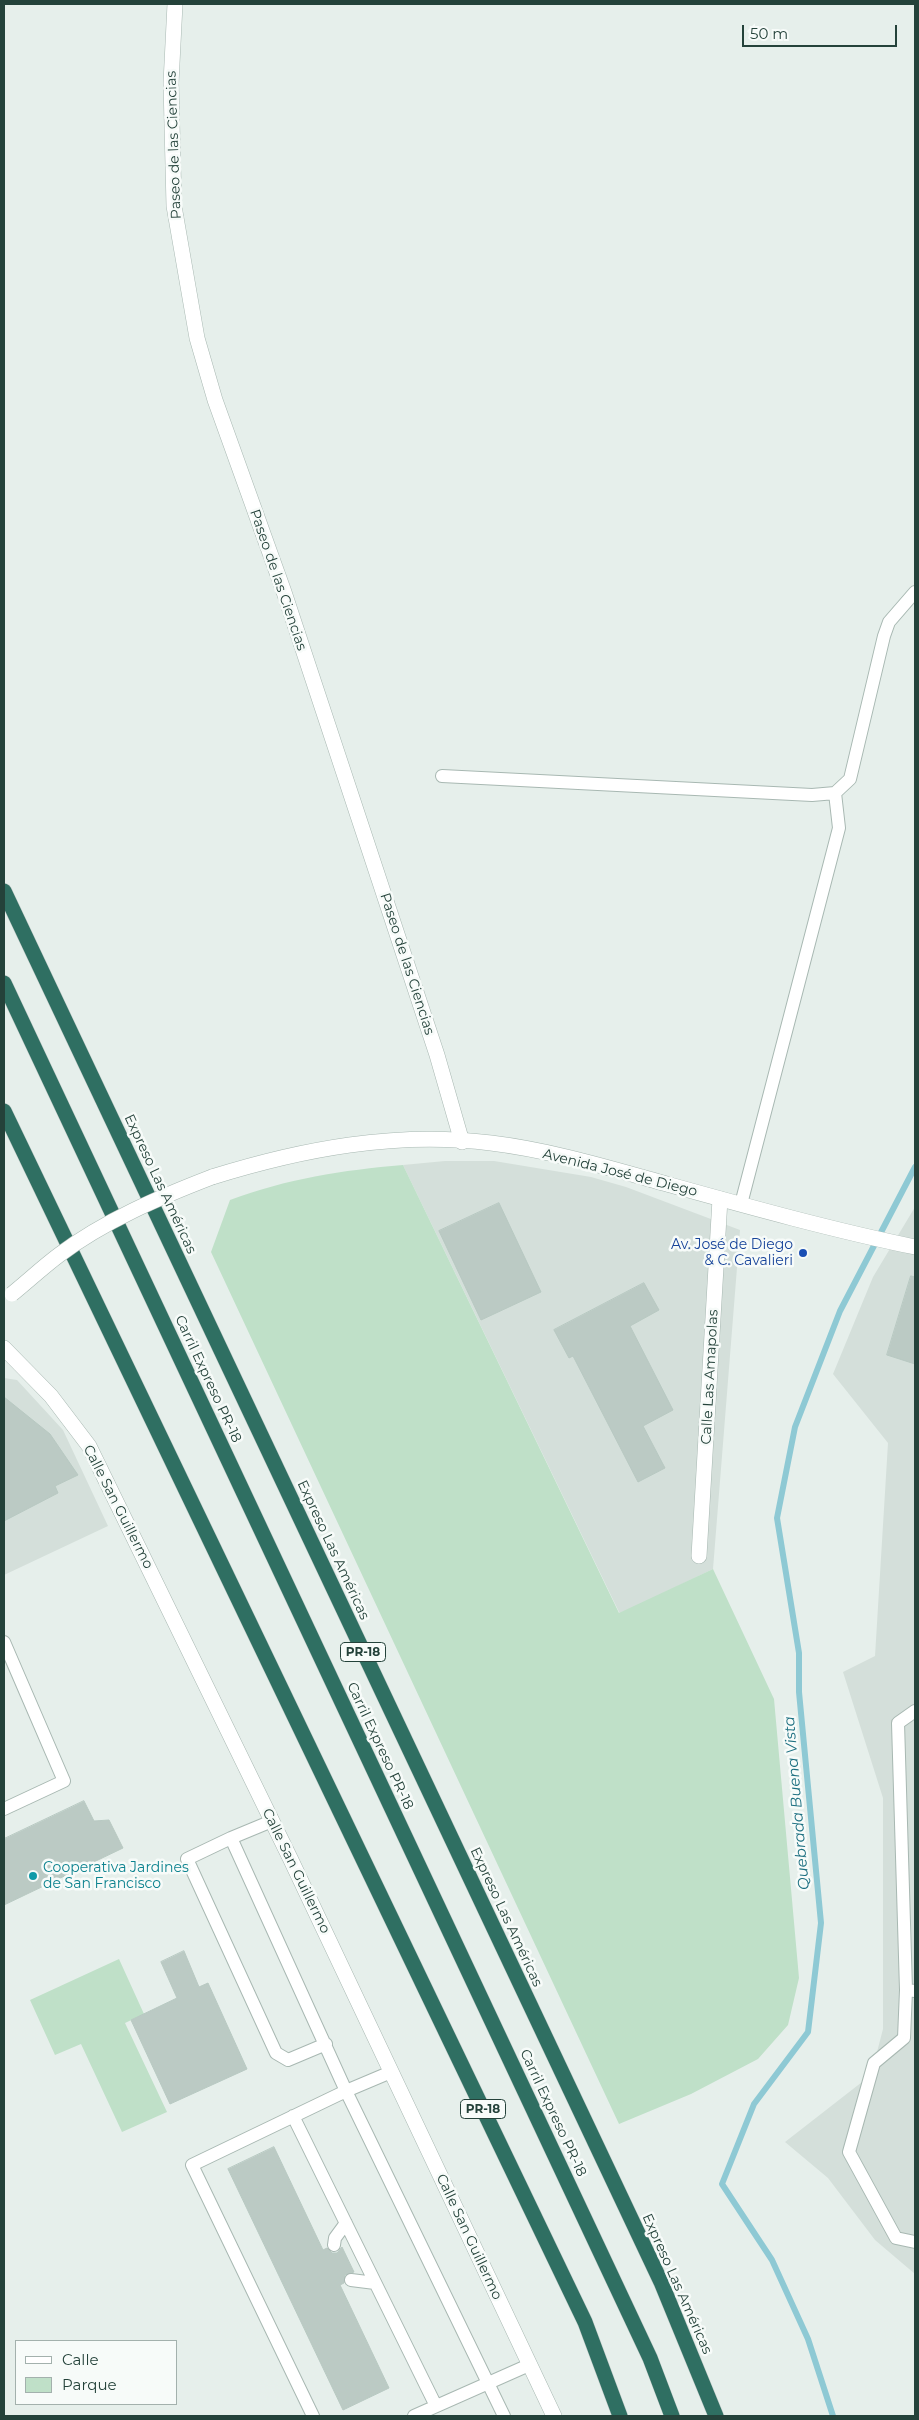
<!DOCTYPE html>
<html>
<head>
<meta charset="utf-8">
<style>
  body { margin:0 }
  #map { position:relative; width:919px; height:2420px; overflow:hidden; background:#e6efeb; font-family:Montserrat,sans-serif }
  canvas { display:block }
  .frame { position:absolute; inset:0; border:5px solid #24423a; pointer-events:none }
  .legend { position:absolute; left:15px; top:2340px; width:162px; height:65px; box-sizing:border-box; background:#f7fbf9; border:1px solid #a3b1ad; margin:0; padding:6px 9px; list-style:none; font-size:15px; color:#24423a }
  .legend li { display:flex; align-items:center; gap:10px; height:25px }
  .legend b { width:25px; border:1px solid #a3b1ad }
  .scale { position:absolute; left:742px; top:25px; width:155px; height:22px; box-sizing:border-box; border:2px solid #24423a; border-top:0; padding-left:6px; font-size:15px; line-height:18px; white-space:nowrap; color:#24423a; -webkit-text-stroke:4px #f7fbf9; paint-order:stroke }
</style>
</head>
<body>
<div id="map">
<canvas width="919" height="2420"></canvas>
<div class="frame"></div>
<ul class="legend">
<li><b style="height:6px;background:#fff"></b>Calle</li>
<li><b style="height:14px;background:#bfe0c8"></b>Parque</li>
</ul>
<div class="scale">50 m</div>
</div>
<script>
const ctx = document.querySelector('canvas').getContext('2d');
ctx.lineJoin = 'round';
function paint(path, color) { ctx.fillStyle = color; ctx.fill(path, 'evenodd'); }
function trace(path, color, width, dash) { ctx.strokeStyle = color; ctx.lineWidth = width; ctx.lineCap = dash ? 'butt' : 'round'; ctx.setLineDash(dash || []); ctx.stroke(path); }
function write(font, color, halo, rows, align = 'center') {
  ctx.font = font + ' Montserrat,sans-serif'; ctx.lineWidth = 5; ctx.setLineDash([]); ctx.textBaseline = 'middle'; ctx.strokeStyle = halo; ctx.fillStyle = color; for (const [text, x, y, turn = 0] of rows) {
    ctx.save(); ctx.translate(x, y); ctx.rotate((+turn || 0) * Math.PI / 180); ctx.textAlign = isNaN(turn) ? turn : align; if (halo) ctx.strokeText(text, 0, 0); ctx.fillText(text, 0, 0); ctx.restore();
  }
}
const built = new Path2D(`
  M 445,1161 L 494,1161 L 591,1177 L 626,1187 L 740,1230 L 713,1569 L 620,1614 L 403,1165 Z
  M 915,1207 L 915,2274 L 875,2240 L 828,2178 L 785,2142 L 871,2075 L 883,2029 L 883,1798 L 843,1672 L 875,1656 L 888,1443 L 833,1374 L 873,1277 Z
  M 4,1378 L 17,1380 L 63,1430 L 108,1526 L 4,1575 Z`);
const green = new Path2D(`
  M 403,1165 L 619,1613 L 713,1569 L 774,1699 L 799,1978 L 788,2025 L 758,2059 L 691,2094 L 619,2124 L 211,1252 L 230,1200 C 286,1179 343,1170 403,1165 Z
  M 119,1959 L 144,2014 L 125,2023 L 167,2112 L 122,2132 L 81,2044 L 55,2055 L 30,2000 Z`);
const stream = new Path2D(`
  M 833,2416 L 808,2339 L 772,2260 L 722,2184 L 754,2104 L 808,2032 L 821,1923 L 799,1692 L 799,1653 L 777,1518 L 795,1427 L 840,1311 L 915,1167`);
const building = new Path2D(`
  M 499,1203 L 541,1292 L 481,1320 L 439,1231 Z
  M 911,1276 L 915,1277 L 915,1364 L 887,1355 Z
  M 644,1283 L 659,1310 L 630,1326 L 673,1410 L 643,1426 L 665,1468 L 638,1482 L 573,1356 L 569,1358 L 554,1330 Z
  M 4,1397 L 50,1434 L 78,1475 L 55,1486 L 58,1493 L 4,1521 Z
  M 84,1801 L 94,1821 L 109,1820 L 123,1848 L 4,1905 L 4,1839 Z
  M 184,1951 L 199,1987 L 208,1983 L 247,2069 L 170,2104 L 131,2020 L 177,1998 L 161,1962 Z
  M 274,2147 L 323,2250 L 327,2248 L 332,2253 L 337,2253 L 342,2247 L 354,2272 L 345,2275 L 344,2283 L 340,2285 L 389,2388 L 343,2410 L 228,2169 Z`);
const service = new Path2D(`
  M 442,776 L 812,795 L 835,793 L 850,779 L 884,636 L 889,622 L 915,592
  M 741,1204 L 839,828 L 835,793
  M 4,1642 L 64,1781 L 4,1809
  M 231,1838 L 272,1821
  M 906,1990 L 898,1723 L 915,1711
  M 915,1991 L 906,1990 L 904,2038 L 874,2063 L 849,2152 L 896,2238 L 915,2242
  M 326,2044 L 288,2060 L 276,2053 L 187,1859 L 231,1838 L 346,2091 L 504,2416
  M 293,2116 L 436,2406
  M 334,2245 L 335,2238 L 346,2223
  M 351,2280 L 375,2283
  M 313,2416 L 192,2165 L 346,2091 L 391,2072
  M 414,2416 L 529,2365`);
const minor = new Path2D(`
  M 175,4 L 171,83 L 174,206 L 197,338 L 215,400 L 284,592 L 437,1055 L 462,1142
  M 4,1348 L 51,1396 L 89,1446 L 291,1860 L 554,2416
  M 699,1556 L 720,1199`);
const tertiary = new Path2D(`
  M 212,1177 C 302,1149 396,1131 491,1143 C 549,1150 606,1167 663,1183 C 746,1206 832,1230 915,1247`);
const motorway = new Path2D(`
  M 4,891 L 661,2282 L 716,2416
  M 4,983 L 650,2358 L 672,2416
  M 4,1111 L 585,2322 L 620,2416`);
const tertiaryBridge = new Path2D(`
  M 12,1294 C 28,1281 43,1267 59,1255 C 104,1221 160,1197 212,1177`);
const markers = [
  [803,1253,5,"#1a4fb4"],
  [33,1876,5,"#0f9aa8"]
];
const shields = [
  [363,1652,45],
  [483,2109,45]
];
const shieldNames = [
  ["PR-18",363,1652],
  ["PR-18",483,2109]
];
const streetNames = [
  ["Paseo de las Ciencias",174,145,-92],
  ["Paseo de las Ciencias",278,580,71],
  ["Paseo de las Ciencias",407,964,72],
  ["Avenida José de Diego",620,1173,14],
  ["Expreso Las Américas",160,1184,65],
  ["Calle Las Amapolas",710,1377,-87],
  ["Carril Expreso PR-18",208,1379,65],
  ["Calle San Guillermo",118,1507,63],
  ["Expreso Las Américas",333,1550,65],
  ["Carril Expreso PR-18",380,1746,65],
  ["Calle San Guillermo",296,1871,64],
  ["Expreso Las Américas",506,1917,65],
  ["Carril Expreso PR-18",553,2113,65],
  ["Calle San Guillermo",469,2237,65],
  ["Expreso Las Américas",677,2284,66]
];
const transitNames = [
  ["Av. José de Diego",793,1245],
  ["& C. Cavalieri",793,1261]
];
const cultureNames = [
  ["Cooperativa Jardines",43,1868],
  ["de San Francisco",43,1884]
];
const waterNames = [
  ["Quebrada Buena Vista",797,1803,-95]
];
paint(built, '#d4dfda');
paint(green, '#bfe0c8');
trace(stream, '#8ec9d4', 6);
paint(building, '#bbcac4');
trace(building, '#b8c9c2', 1);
trace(service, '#a8b8b2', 14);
trace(minor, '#a8b8b2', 16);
trace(tertiary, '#a8b8b2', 16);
trace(motorway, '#c2cac8', 16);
trace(service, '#fff', 12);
trace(minor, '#fff', 15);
trace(tertiary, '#fff', 15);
trace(motorway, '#2f6f62', 15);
trace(tertiaryBridge, '#a8b8b2', 16, []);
trace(tertiaryBridge, '#fff', 15);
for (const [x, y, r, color] of markers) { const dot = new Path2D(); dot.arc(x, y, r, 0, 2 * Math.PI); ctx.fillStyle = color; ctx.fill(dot); trace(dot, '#f7fbf9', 2); }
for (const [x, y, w] of shields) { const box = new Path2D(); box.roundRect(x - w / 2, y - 9.5, w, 19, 4); ctx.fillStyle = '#f7fbf9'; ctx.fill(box); trace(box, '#24423a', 1); }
write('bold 12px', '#24423a', null, shieldNames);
write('14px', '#24423a', '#f7fbf9', streetNames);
write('14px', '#164399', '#f7fbf9', transitNames, 'right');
write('14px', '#0d838f', '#f7fbf9', cultureNames, 'left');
write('italic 15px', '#1c6f80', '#f7fbf9', waterNames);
</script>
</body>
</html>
